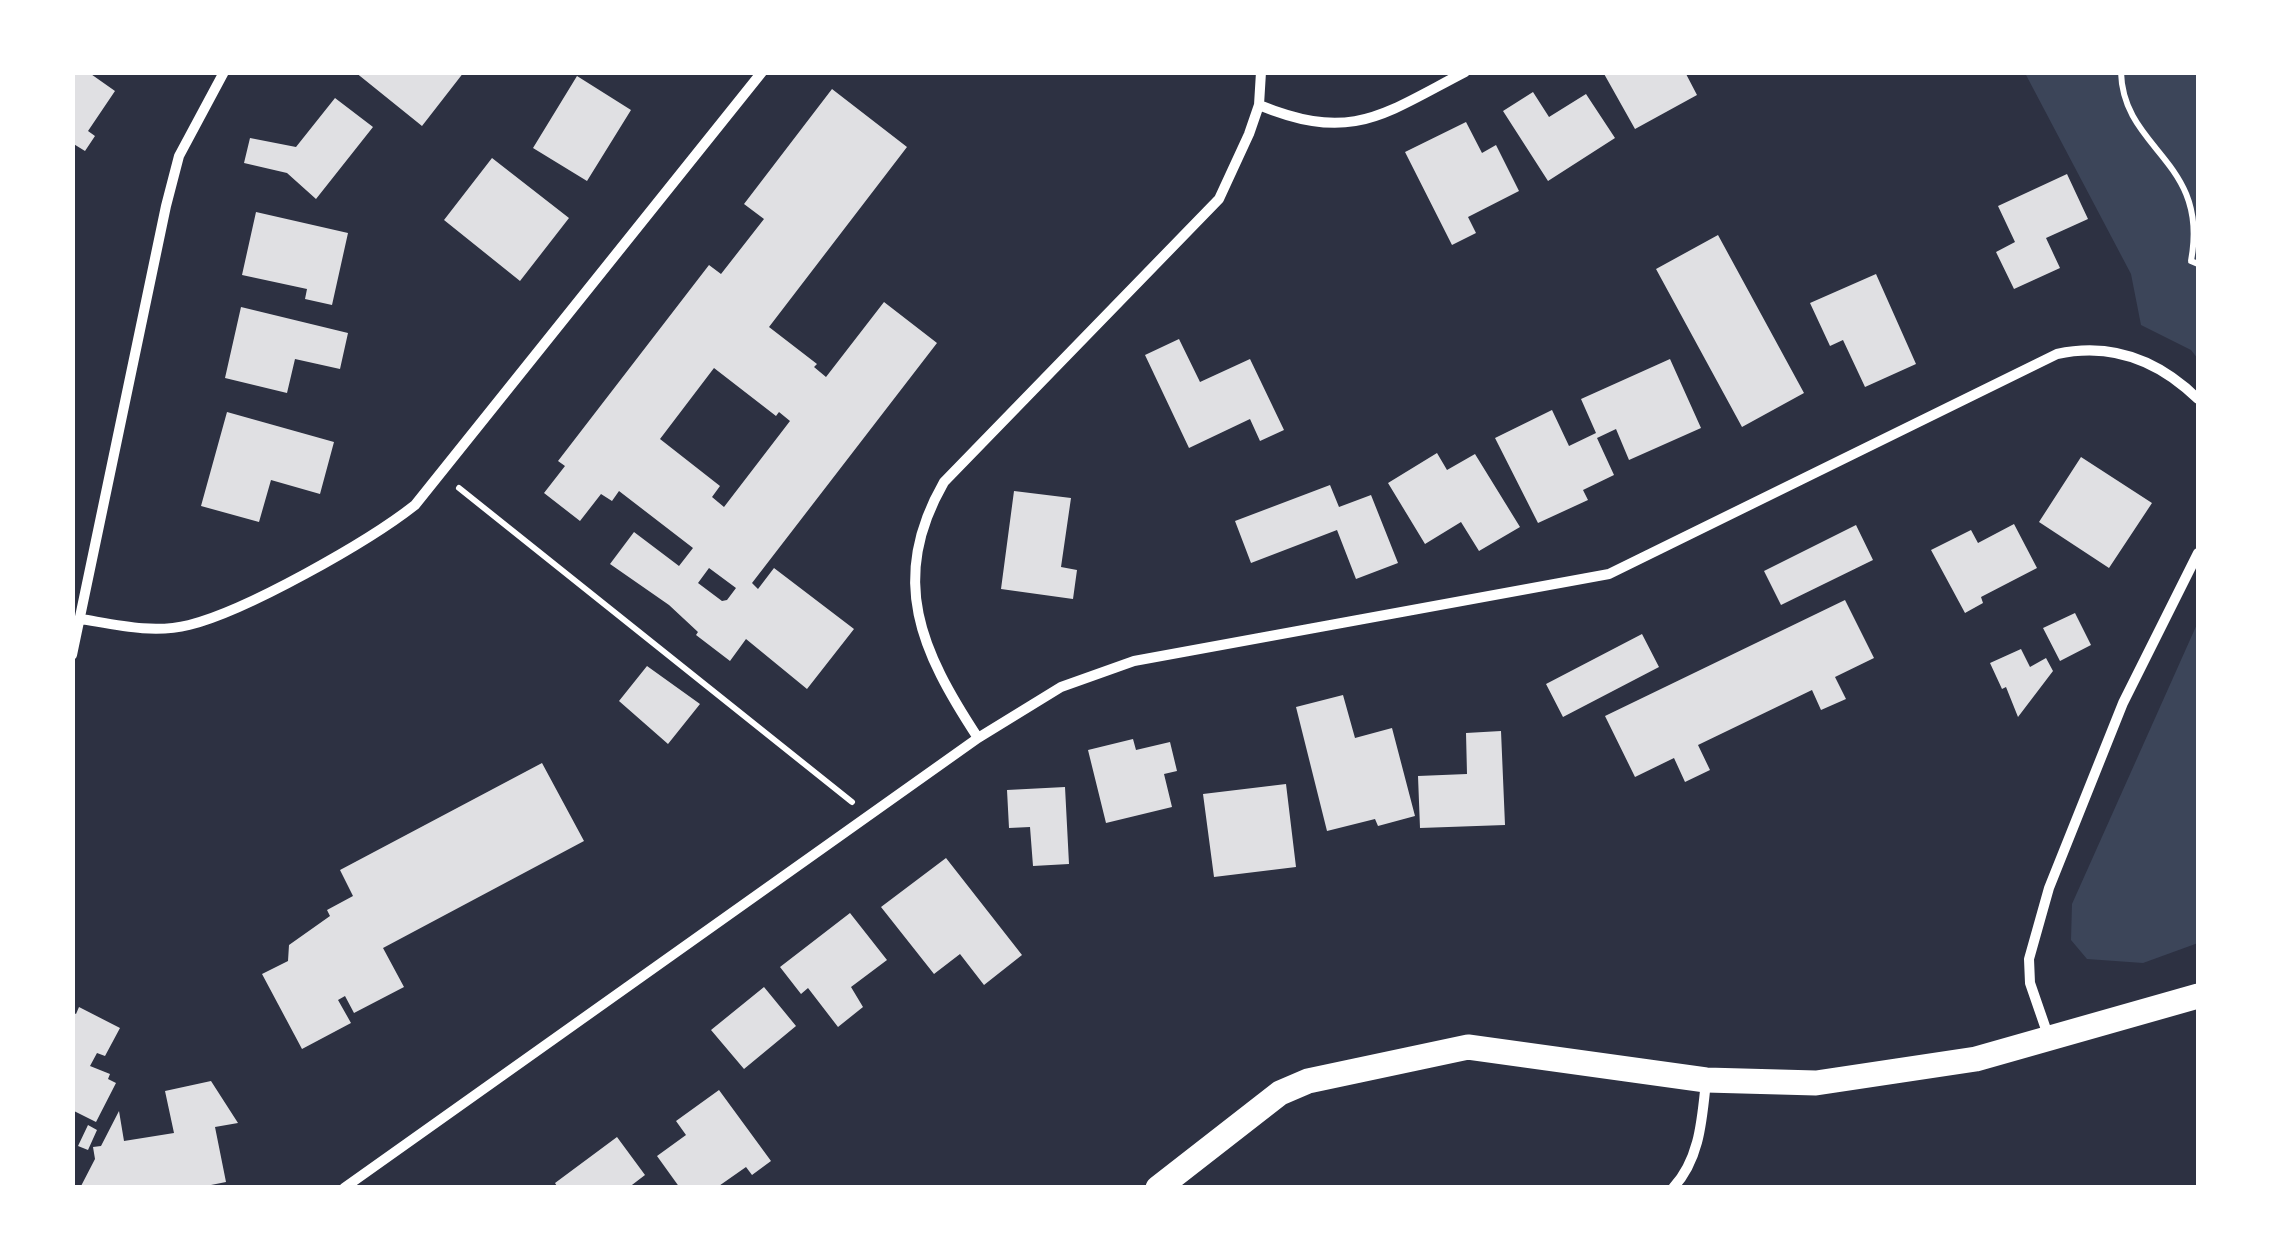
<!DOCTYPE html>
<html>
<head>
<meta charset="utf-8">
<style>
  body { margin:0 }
  #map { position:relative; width:2271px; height:1260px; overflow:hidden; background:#2d3142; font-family:"Titillium Web",sans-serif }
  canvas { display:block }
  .frame { position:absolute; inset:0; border:75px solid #fff; pointer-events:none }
</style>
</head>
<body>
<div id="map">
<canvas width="2271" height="1260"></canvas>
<div class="frame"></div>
</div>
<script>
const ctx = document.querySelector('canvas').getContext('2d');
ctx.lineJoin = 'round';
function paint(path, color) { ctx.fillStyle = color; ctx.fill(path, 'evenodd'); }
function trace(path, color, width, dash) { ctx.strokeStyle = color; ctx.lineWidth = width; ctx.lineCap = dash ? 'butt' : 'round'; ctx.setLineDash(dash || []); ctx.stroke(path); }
const green = new Path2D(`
  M 2025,73 L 2198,73 L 2198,359 L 2191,350 L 2141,325 L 2131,274 Z
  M 2198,622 L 2198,943 L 2143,963 L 2087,959 L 2071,940 L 2072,904 Z`);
const building = new Path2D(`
  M 72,72 L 88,72 L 115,91 L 88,131 L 95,136 L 85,151 L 72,143 Z
  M 355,72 L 464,72 L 422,126 Z
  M 1603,72 L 1685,72 L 1697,95 L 1635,129 Z
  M 577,76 L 631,110 L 587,181 L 533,148 Z
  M 832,89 L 907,147 L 769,327 L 817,364 L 814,367 L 826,377 L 884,302 L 937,343 L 752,583 L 758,589 L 774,568 L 854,629 L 807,689 L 746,639 L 730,661 L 696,635 L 698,632 L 669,605 L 610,564 L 634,532 L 679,566 L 693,548 L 619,491 L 612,501 L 601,494 L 580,521 L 544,493 L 565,466 L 558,461 L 709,265 L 721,274 L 764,219 L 744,204 ZM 714,368 L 776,416 L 779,412 L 790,421 L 724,507 L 712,497 L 720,486 L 660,439 ZM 709,568 L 736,588 L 727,600 L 722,601 L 698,583 Z
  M 1533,92 L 1549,117 L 1586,94 L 1615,138 L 1548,181 L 1503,111 Z
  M 335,98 L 373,127 L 316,199 L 287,173 L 244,163 L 250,138 L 296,147 Z
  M 1466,122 L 1482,153 L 1496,145 L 1519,191 L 1468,217 L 1476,233 L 1452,245 L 1405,152 Z
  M 492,158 L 569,218 L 520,281 L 444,220 Z
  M 2067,174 L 2088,219 L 2046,238 L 2060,268 L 2014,289 L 1996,252 L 2015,242 L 1998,206 Z
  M 256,212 L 348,233 L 332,305 L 305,299 L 307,289 L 242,275 Z
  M 1718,235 L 1804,393 L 1742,427 L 1656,269 Z
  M 1876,274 L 1916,364 L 1865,387 L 1843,340 L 1830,346 L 1810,303 Z
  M 241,307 L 348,333 L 340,369 L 295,359 L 287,393 L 225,378 Z
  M 1179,339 L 1200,382 L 1250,359 L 1284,430 L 1260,441 L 1250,419 L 1189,448 L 1145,355 Z
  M 1670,359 L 1701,428 L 1629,460 L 1616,429 L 1597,438 L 1614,475 L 1583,490 L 1588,500 L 1538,523 L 1495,438 L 1552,410 L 1569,446 L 1596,433 L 1581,399 Z
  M 227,412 L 334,442 L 320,494 L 271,480 L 259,522 L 201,506 Z
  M 1437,453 L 1447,470 L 1475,454 L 1520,527 L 1479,551 L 1461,522 L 1425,544 L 1388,483 Z
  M 2081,457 L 2152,503 L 2109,568 L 2039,522 Z
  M 1330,485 L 1339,507 L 1371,495 L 1398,563 L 1356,579 L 1337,530 L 1251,563 L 1235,521 Z
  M 1014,491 L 1071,498 L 1061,567 L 1077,570 L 1073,599 L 1001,589 Z
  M 2014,524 L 2037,568 L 1981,597 L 1983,603 L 1965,613 L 1931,550 L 1971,530 L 1978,543 Z
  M 1856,525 L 1873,560 L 1781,605 L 1764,571 Z
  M 1845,600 L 1874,658 L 1835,677 L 1846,699 L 1821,710 L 1812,690 L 1698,745 L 1710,770 L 1685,782 L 1674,758 L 1635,777 L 1605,716 Z
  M 2075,613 L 2091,645 L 2060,661 L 2043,628 Z
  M 1642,634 L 1659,667 L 1563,717 L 1546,684 Z
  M 2021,649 L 2030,667 L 2046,658 L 2053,671 L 2018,717 L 2006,687 L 2002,689 L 1990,663 Z
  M 647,666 L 700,704 L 668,744 L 619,701 Z
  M 1343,695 L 1355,738 L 1392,728 L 1415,816 L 1378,826 L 1375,819 L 1327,831 L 1296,707 Z
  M 1501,731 L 1505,825 L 1420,828 L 1418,776 L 1467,774 L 1466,733 Z
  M 1133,739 L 1136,750 L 1170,742 L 1177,771 L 1164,774 L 1172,807 L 1106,823 L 1088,750 Z
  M 542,763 L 584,841 L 383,948 L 404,987 L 354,1013 L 345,996 L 338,1000 L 351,1023 L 302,1049 L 262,974 L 288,961 L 289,945 L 330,916 L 327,910 L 353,896 L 340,870 Z
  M 1286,784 L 1296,867 L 1214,877 L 1203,794 Z
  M 1065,787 L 1069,864 L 1033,866 L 1030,827 L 1009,828 L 1007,790 Z
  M 946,858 L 1022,955 L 984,985 L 960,954 L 934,974 L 881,907 Z
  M 850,913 L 887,960 L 851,987 L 863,1007 L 838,1027 L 808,988 L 801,994 L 780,967 Z
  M 764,987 L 796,1026 L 744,1069 L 711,1030 Z
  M 79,1007 L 120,1028 L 105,1056 L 97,1053 L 90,1066 L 110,1074 L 108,1079 L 116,1083 L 96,1122 L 72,1110 L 72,1012 L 76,1014 Z
  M 211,1081 L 238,1123 L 215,1127 L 226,1182 L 196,1188 L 80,1188 L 95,1159 L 93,1147 L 101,1146 L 119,1111 L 124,1141 L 174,1133 L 165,1091 Z
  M 719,1090 L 771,1161 L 752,1175 L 746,1167 L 716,1188 L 680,1188 L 657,1156 L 686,1135 L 676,1121 Z
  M 88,1125 L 97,1130 L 88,1150 L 78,1146 Z
  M 617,1137 L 645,1175 L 628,1188 L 558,1188 L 555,1183 Z`);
const path = new Path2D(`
  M 2121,72 C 2123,151 2210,160 2191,261 L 2198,264
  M 459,488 L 852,802`);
const minor = new Path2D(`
  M 1259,105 C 1352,143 1382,115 1465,72
  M 81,619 C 117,625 153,634 189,625 C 246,611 368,542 415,505 L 762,72
  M 72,655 L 166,206 L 179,156 L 224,72
  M 978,738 C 921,651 888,580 944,482 L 1219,199 L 1249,134 L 1259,105 L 1261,72
  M 2049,1038 L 2030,983 L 2029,959 L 2049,888 L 2123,703 L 2198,553
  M 344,1188 L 978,738 L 1061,687 L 1134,661 L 1609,574 L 2057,354 C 2112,342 2159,361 2198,399
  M 1673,1188 C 1700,1159 1702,1119 1706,1081`);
const primary = new Path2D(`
  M 1158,1188 L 1280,1093 L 1308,1081 L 1468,1047 L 1706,1080 L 1816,1083 L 1976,1059 L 2198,996`);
paint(green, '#3c4559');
paint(building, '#e0e0e3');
trace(path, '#fff', 6);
trace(minor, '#fff', 10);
trace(primary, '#fff', 25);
</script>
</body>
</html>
